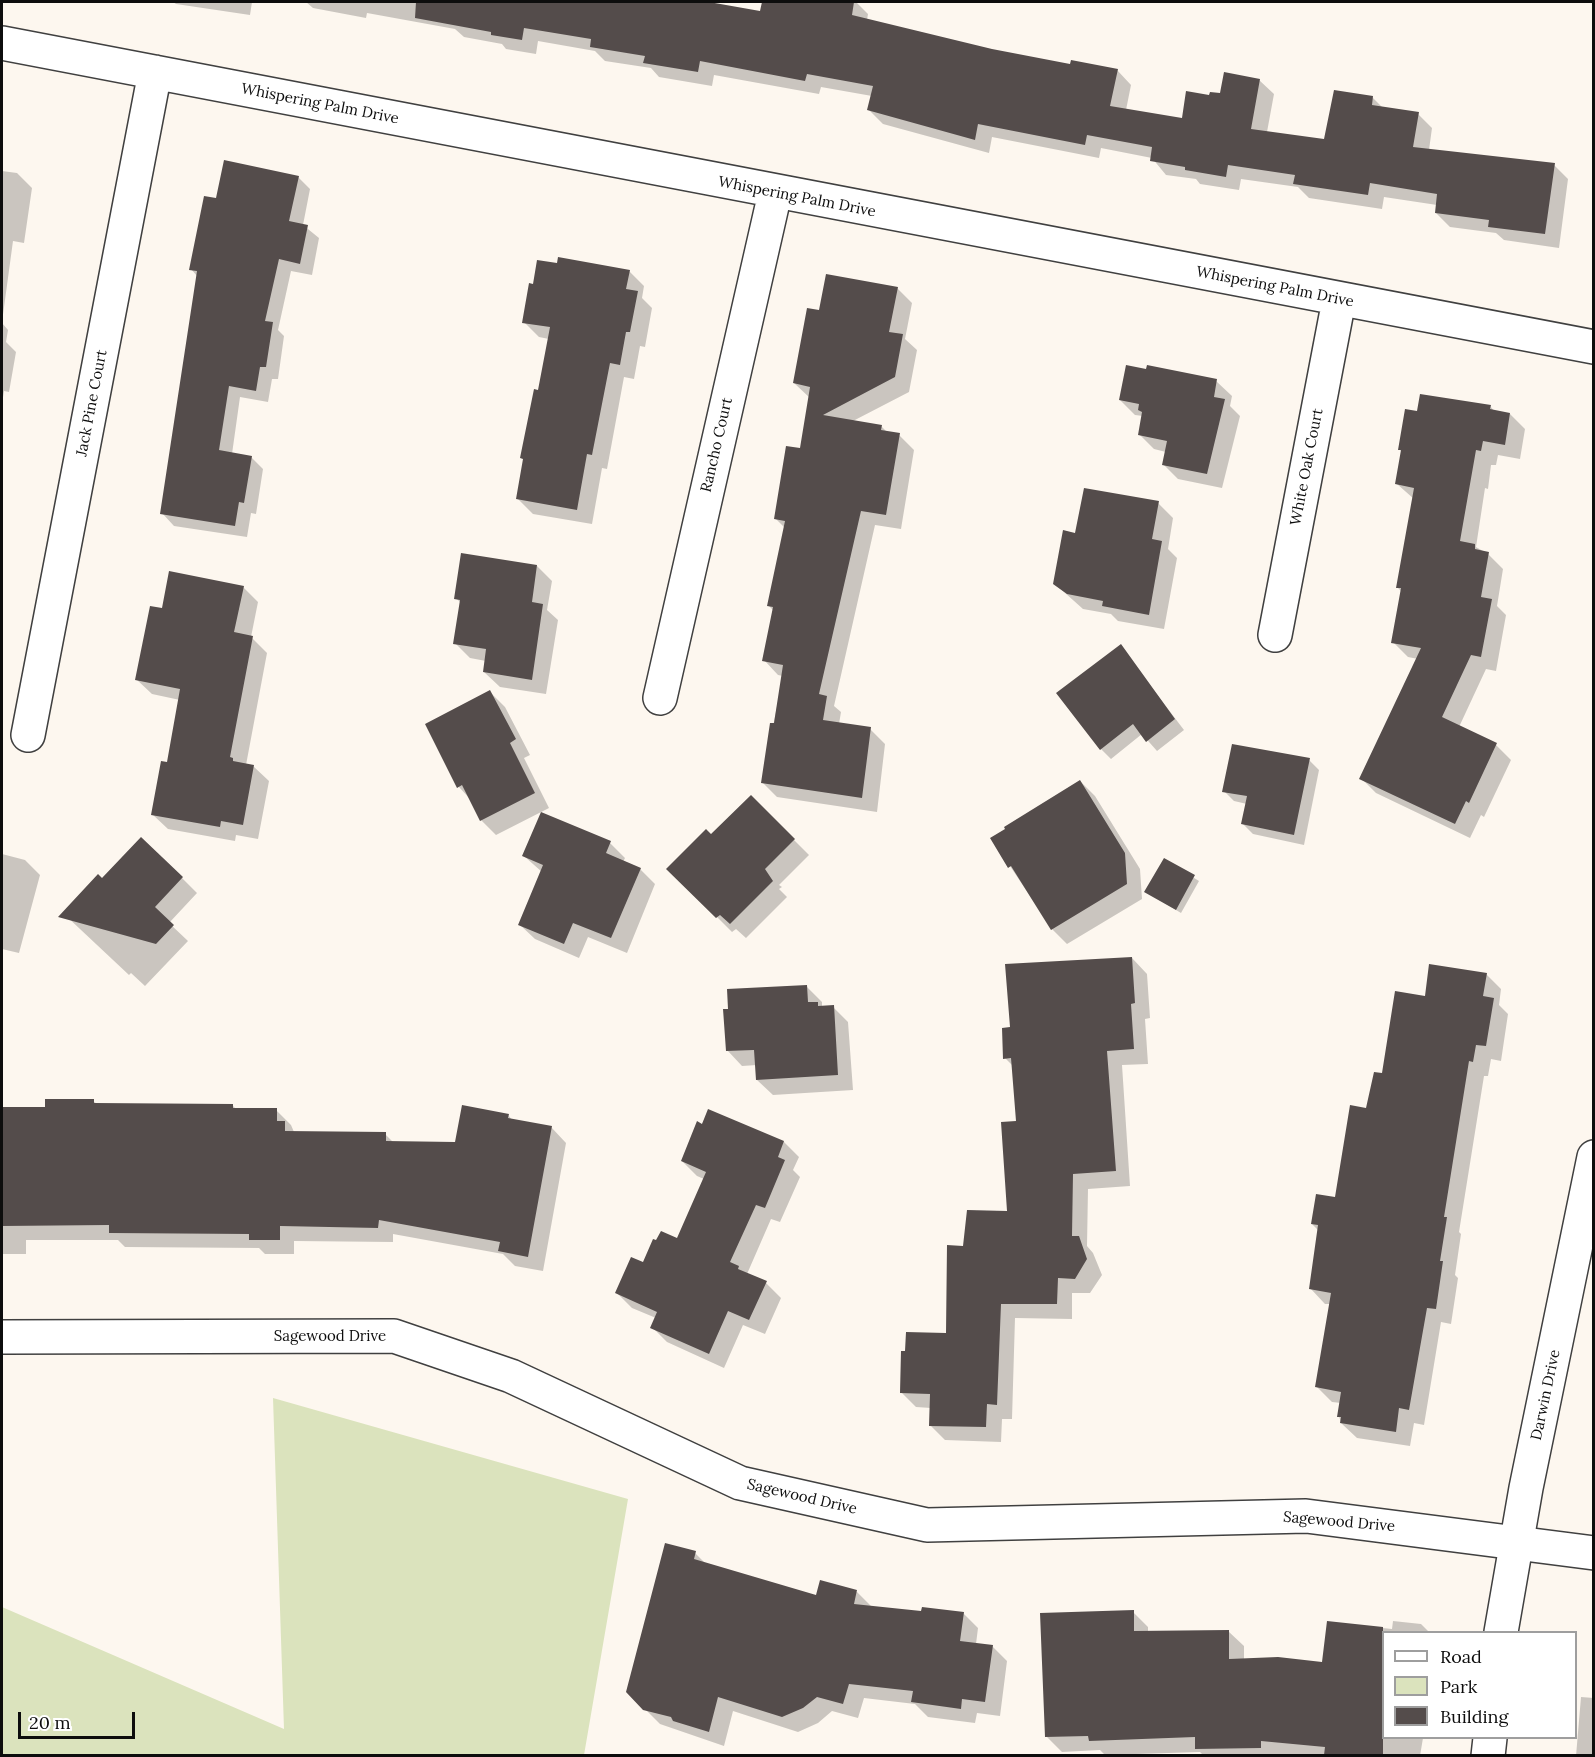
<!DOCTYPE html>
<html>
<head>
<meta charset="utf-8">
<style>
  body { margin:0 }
  #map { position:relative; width:1595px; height:1757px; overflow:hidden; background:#fdf7ef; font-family:Lora,serif }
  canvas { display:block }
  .frame { position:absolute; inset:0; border:3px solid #0d0d0d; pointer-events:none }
  .legend { position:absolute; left:1382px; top:1631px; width:195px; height:108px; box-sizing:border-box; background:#fff; border:2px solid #9e9e9e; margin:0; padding:8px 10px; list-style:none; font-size:18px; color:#0d0d0d }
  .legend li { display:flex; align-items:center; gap:12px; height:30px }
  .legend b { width:30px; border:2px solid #9e9e9e }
  .scale { position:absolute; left:18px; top:1712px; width:117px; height:27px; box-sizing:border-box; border:3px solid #0d0d0d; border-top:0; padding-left:8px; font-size:18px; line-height:21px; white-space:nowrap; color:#0d0d0d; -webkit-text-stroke:4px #fff; paint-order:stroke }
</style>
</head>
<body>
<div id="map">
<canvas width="1595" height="1757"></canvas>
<div class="frame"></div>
<ul class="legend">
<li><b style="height:8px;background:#fff"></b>Road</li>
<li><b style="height:16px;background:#dbe3bd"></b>Park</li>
<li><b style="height:16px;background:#544c4b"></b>Building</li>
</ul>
<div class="scale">20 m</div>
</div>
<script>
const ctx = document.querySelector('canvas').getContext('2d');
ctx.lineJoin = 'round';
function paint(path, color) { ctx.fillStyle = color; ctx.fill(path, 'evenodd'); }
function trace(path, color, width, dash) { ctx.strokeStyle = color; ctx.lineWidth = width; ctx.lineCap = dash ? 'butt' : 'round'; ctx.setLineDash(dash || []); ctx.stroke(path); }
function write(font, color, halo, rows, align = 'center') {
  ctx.font = font + ' Lora,serif'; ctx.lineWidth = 6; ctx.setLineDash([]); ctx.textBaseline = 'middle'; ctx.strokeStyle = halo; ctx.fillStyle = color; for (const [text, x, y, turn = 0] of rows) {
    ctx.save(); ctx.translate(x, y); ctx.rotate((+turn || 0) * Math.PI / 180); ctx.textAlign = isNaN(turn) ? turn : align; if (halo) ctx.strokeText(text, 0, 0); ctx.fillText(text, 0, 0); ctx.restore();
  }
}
const green = new Path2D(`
  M 273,1398 L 628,1499 L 584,1755 L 2,1755 L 2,1607 L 284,1729 Z`);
const shadow = new Path2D(`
  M 173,2 L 252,2 L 250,15 L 176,4 Z
  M 306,2 L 699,2 L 761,12 L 764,2 L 856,2 L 868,14 L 867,20 L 991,51 L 1071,66 L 1117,70 L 1131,85 L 1126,110 L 1183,120 L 1210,97 L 1259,80 L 1274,94 L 1267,132 L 1325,141 L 1372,97 L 1384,109 L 1418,114 L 1432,128 L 1429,150 L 1554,165 L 1568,179 L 1559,248 L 1504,240 L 1496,233 L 1450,227 L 1436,213 L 1437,205 L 1384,197 L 1382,209 L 1309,198 L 1298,187 L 1241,179 L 1239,190 L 1200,184 L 1196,179 L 1166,175 L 1152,158 L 1101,148 L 1099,158 L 992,137 L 989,153 L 883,124 L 869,110 L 872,96 L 821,87 L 819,94 L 714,75 L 712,86 L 659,77 L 651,68 L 605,61 L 595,51 L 538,41 L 536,54 L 506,49 L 502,44 L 464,37 L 455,29 L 367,13 L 366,18 L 313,8 Z
  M 2,171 L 17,173 L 32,188 L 24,243 L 13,241 L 2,322 Z
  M 298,177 L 310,189 L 303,225 L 319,238 L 312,275 L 291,271 L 278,330 L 284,336 L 278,379 L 272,379 L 268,402 L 240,397 L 232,454 L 251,457 L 263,469 L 256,514 L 251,513 L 247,537 L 174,526 L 162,513 L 197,276 L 191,269 L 217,200 Z
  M 629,271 L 644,286 L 642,298 L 652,308 L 645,347 L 640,346 L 634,379 L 624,377 L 607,469 L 602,468 L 592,524 L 533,514 L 518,499 L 549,339 L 539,337 L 524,322 Z
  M 897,288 L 912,303 L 905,339 L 917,350 L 909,392 L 853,421 L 881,426 L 888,433 L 899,435 L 914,450 L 901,529 L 875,525 L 834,706 L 841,712 L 839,724 L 870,729 L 885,744 L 877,812 L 777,797 L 762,782 L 783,676 L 778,675 L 764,660 L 774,611 L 769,606 L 785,528 L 775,518 L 801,450 L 810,398 L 794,383 L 820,312 Z
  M 2,323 L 8,330 L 6,342 L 16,352 L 9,392 L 4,391 L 2,404 Z
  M 1216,381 L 1232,396 L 1230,406 L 1240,416 L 1222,488 L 1178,479 L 1163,464 L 1166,452 L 1154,449 L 1139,434 L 1143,416 L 1135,415 L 1120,400 Z
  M 1490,406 L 1495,412 L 1510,414 L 1525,429 L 1520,459 L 1498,455 L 1496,465 L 1491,465 L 1488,489 L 1485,488 L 1476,547 L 1488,554 L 1503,569 L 1497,606 L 1506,615 L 1496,671 L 1486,669 L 1459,727 L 1496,745 L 1511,760 L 1484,817 L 1481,815 L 1470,838 L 1376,793 L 1361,778 L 1418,659 L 1408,657 L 1393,642 L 1402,592 L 1397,587 L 1414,499 L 1397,484 L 1402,452 L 1400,450 L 1419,413 Z
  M 1158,503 L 1173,518 L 1168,549 L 1177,558 L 1164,629 L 1118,621 L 1111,614 L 1083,609 L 1055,584 L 1076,534 Z
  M 537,566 L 552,581 L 547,610 L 558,620 L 546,694 L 500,687 L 484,672 L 486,661 L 470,658 L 455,643 L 461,603 L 456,598 Z
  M 243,587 L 258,602 L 251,637 L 267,653 L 246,765 L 253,766 L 269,781 L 258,839 L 236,835 L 235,841 L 168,829 L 152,814 L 168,763 L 180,700 L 152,694 L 136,679 L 163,610 Z
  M 1120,646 L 1184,730 L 1157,751 L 1142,734 L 1111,759 L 1101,749 Z
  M 490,692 L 505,707 L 530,755 L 524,758 L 549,808 L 496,835 L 481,820 L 470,799 L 459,787 Z
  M 1309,760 L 1319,770 L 1304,845 L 1253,834 L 1243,824 L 1247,804 L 1234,801 L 1224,791 Z
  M 1080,781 L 1095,796 L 1140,869 L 1142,899 L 1067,944 L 1052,929 L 992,839 Z
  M 751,797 L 809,855 L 779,885 L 782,887 L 779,889 L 787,897 L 746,938 L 736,929 L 732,932 L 669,869 L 711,836 Z
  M 610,843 L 625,858 L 623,862 L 640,869 L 655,884 L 627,953 L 588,937 L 579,958 L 535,939 L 519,924 L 542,872 L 524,856 Z
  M 2,854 L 25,860 L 40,875 L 19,953 L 2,949 Z
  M 1165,860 L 1199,881 L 1181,913 L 1146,892 Z
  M 182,878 L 197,893 L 169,923 L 188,941 L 145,986 L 131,973 L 129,975 L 64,914 Z
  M 1132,958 L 1147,974 L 1150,1018 L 1145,1019 L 1148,1064 L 1122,1065 L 1130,1186 L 1088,1189 L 1087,1246 L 1093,1253 L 1102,1275 L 1090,1293 L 1072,1293 L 1072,1319 L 1015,1318 L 1012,1419 L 1002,1419 L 1001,1442 L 945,1440 L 930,1425 L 931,1408 L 916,1407 L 901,1392 L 947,1335 L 965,1248 L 1008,1212 L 1017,1123 L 1013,1066 L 1005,1058 L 1011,1029 Z
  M 1486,974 L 1501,989 L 1499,1005 L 1508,1014 L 1501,1061 L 1491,1059 L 1488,1076 L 1484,1076 L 1459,1232 L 1461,1234 L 1455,1275 L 1458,1278 L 1451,1324 L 1441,1322 L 1424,1425 L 1414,1423 L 1410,1446 L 1357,1438 L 1341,1423 L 1339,1416 L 1341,1403 L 1332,1402 L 1317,1387 L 1330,1304 L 1325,1304 L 1310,1288 L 1319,1231 L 1312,1224 L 1336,1198 L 1367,1109 L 1383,1075 L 1426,998 Z
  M 807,987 L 822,1002 L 822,1008 L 833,1007 L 848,1022 L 853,1090 L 773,1095 L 757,1080 L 757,1065 L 742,1066 L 727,1050 Z
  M 93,1101 L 97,1104 L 232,1105 L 236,1109 L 276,1110 L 291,1125 L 294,1132 L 385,1134 L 394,1143 L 456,1143 L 508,1115 L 513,1121 L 551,1127 L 566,1143 L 543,1271 L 515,1266 L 503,1254 L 393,1234 L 393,1242 L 294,1241 L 294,1254 L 265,1254 L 259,1248 L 125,1247 L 118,1240 L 26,1240 L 26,1254 L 2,1254 L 2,1108 L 46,1108 Z
  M 709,1111 L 784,1142 L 799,1157 L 793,1170 L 800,1177 L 780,1222 L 771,1219 L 747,1274 L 766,1283 L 781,1298 L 765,1334 L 743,1325 L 724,1368 L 667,1342 L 652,1327 L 656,1318 L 632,1308 L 617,1293 L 644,1264 L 678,1240 L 704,1179 L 697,1176 L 682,1161 Z
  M 695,1553 L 707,1565 L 817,1597 L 821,1582 L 857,1592 L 872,1607 L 923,1613 L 963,1613 L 978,1628 L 976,1644 L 992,1646 L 1007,1661 L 1000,1716 L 977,1713 L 975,1723 L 928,1717 L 915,1704 L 864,1698 L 858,1718 L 832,1711 L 818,1723 L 798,1732 L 733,1711 L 724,1746 L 660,1724 L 628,1692 Z
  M 1133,1612 L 1148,1627 L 1148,1633 L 1228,1631 L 1244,1646 L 1244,1660 L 1324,1663 L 1328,1622 L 1392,1629 L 1393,1621 L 1421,1624 L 1429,1632 L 1384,1632 L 1384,1738 L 1423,1738 L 1420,1756 L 1204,1756 L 1200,1752 L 1105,1755 L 1100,1750 L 1062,1752 L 1047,1737 Z
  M 1581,1697 L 1594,1698 L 1594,1756 L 1576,1756 Z`);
const building = new Path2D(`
  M 416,2 L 709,2 L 760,11 L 762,2 L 854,2 L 852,15 L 992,49 L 1070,64 L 1071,60 L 1118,69 L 1110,106 L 1182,118 L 1186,91 L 1209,95 L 1210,92 L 1220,93 L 1224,72 L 1260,79 L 1251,129 L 1324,139 L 1334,90 L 1373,96 L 1372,105 L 1419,112 L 1413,147 L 1555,163 L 1545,234 L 1488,227 L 1489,220 L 1435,213 L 1437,194 L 1370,183 L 1368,195 L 1293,184 L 1295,175 L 1228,165 L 1226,177 L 1185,170 L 1185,167 L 1150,161 L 1152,147 L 1087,135 L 1085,145 L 978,124 L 975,140 L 867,110 L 873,86 L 807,74 L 805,81 L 700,61 L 698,72 L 643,63 L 645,56 L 590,47 L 591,39 L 524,28 L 522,40 L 491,35 L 491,32 L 415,18 Z
  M 224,160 L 299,176 L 289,221 L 308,225 L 300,264 L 279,259 L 265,321 L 273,322 L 266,367 L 260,367 L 256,391 L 229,386 L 219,450 L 252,456 L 244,503 L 239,502 L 235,526 L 160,514 L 197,271 L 189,270 L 204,196 L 216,198 Z
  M 558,257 L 630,270 L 626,289 L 638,291 L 630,332 L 626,332 L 620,365 L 610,363 L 592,455 L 587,454 L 577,510 L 516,499 L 523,459 L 520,458 L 534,389 L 538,390 L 550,327 L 522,323 L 529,283 L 533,284 L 537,260 L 557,263 Z
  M 826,274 L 898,287 L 889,332 L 903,334 L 895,377 L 823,415 L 882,425 L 881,430 L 900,433 L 886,515 L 861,511 L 819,694 L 827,696 L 823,720 L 871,727 L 862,798 L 761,783 L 770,723 L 774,723 L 783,665 L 762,661 L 773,607 L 767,606 L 785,521 L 774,519 L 786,446 L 800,448 L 810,387 L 793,383 L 807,308 L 819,310 Z
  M 1126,365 L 1146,369 L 1147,365 L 1217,379 L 1214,397 L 1225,399 L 1207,474 L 1162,465 L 1167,441 L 1138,435 L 1142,412 L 1138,410 L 1139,404 L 1119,400 Z
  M 1420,394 L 1491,405 L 1490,409 L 1510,413 L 1505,445 L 1483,441 L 1481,451 L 1476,450 L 1460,541 L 1475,544 L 1475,549 L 1489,552 L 1481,597 L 1492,599 L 1481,657 L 1471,655 L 1442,717 L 1497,743 L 1469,803 L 1466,801 L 1455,824 L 1359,779 L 1421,648 L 1391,643 L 1401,588 L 1396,588 L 1414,488 L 1395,484 L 1401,450 L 1398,450 L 1405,409 L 1417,411 Z
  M 1084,488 L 1159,501 L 1152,539 L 1162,541 L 1149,615 L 1102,606 L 1103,601 L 1067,594 L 1053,584 L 1063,530 L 1075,533 Z
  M 461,553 L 537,565 L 532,602 L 543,604 L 532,680 L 483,672 L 486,649 L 453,644 L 460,600 L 454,599 Z
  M 169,571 L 244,586 L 234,632 L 253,636 L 230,757 L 233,758 L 233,761 L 254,765 L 243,825 L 221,821 L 220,827 L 151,815 L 161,761 L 167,762 L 180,689 L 135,680 L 150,606 L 162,608 Z
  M 1121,644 L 1175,719 L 1146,742 L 1133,724 L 1100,750 L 1056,693 Z
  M 490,690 L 516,739 L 510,743 L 535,793 L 480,821 L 462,785 L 457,788 L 425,724 Z
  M 1232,744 L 1310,758 L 1294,835 L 1241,824 L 1247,796 L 1222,792 Z
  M 1080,780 L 1125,853 L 1127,884 L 1051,930 L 1011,866 L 1008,868 L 990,838 L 1005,829 L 1004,827 Z
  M 751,795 L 795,839 L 765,869 L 773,881 L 730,924 L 720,915 L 716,918 L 666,869 L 706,829 L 711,834 Z
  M 541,812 L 611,841 L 606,853 L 641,868 L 611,938 L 573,923 L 564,944 L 518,925 L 543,865 L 522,856 Z
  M 141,837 L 183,877 L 155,907 L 174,925 L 156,944 L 58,917 L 98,874 L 102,878 Z
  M 1164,858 L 1195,875 L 1176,910 L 1144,892 Z
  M 1132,957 L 1135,1003 L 1131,1004 L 1134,1049 L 1107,1051 L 1116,1171 L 1073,1174 L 1072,1236 L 1079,1236 L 1087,1259 L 1075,1279 L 1058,1278 L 1057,1304 L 1001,1304 L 997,1405 L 987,1404 L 986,1427 L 929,1426 L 930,1394 L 900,1393 L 901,1351 L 905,1351 L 906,1332 L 946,1333 L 947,1245 L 963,1246 L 967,1210 L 1007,1211 L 1001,1122 L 1016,1121 L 1011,1058 L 1003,1059 L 1002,1028 L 1010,1027 L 1005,964 Z
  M 1429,964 L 1487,973 L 1483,996 L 1494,998 L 1486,1046 L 1476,1045 L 1473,1062 L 1469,1061 L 1444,1217 L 1447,1217 L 1440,1261 L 1443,1261 L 1436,1309 L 1427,1308 L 1409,1410 L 1399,1408 L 1396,1432 L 1340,1423 L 1341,1417 L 1337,1417 L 1341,1392 L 1315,1387 L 1331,1293 L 1309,1289 L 1318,1225 L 1311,1224 L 1316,1194 L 1335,1197 L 1350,1105 L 1366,1108 L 1374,1072 L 1382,1073 L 1395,991 L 1425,996 Z
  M 807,985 L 808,1002 L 818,1002 L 818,1006 L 834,1005 L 838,1075 L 756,1080 L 754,1050 L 726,1051 L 723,1009 L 728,1009 L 727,989 Z
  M 45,1099 L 94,1099 L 94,1103 L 233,1104 L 233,1108 L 277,1108 L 277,1121 L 285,1121 L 285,1131 L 386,1132 L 386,1141 L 455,1142 L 462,1105 L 509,1114 L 508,1118 L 552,1126 L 528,1257 L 498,1251 L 500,1242 L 379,1220 L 378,1228 L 280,1226 L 280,1240 L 249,1240 L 249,1234 L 109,1233 L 109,1225 L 2,1226 L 2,1107 L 45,1107 Z
  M 708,1109 L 784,1141 L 778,1157 L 785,1160 L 765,1208 L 756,1205 L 730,1262 L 739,1266 L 738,1269 L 767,1281 L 749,1320 L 728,1311 L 709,1354 L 650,1328 L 657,1312 L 615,1293 L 631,1257 L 643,1262 L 653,1239 L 656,1240 L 661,1231 L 677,1238 L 706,1172 L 681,1161 L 697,1121 L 702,1124 Z
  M 665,1543 L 696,1551 L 694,1559 L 816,1595 L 820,1580 L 857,1590 L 854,1604 L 921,1611 L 922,1607 L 964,1612 L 960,1641 L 993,1645 L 985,1702 L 962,1699 L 961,1709 L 911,1702 L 913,1691 L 849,1684 L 843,1704 L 817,1697 L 803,1708 L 782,1717 L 718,1697 L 709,1732 L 673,1721 L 671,1717 L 643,1710 L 626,1692 Z
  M 1134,1610 L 1134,1631 L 1229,1630 L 1229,1659 L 1278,1657 L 1322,1662 L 1327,1621 L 1383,1627 L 1383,1755 L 1324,1755 L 1325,1747 L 1261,1741 L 1261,1748 L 1195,1749 L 1195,1737 L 1089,1741 L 1088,1736 L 1045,1737 L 1040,1613 Z`);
const minor = new Path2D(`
  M 2,43 L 1594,347
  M 1275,635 L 1339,300
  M 660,698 L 775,193
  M 28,735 L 155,72
  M 2,1337 L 394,1336 L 511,1376 L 740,1483 L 927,1525 L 1306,1516 L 1594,1553`);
const tertiary = new Path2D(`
  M 1501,1632 L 1526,1488 L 1594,1157
  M 1488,1756 L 1490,1738`);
const streetNames = [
  ["Whispering Palm Drive",320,104,11],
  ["Whispering Palm Drive",797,197,11],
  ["Whispering Palm Drive",1275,287,11],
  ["Jack Pine Court",92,403,-79],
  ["Rancho Court",717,445,-77],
  ["White Oak Court",1307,467,-79],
  ["Sagewood Drive",330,1337],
  ["Darwin Drive",1546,1395,-78],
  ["Sagewood Drive",802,1497,13],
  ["Sagewood Drive",1339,1522,5]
];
paint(green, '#dbe3bd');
paint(shadow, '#0003');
paint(building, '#544c4b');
trace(minor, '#404040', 36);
trace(tertiary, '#404040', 36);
trace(minor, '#fff', 33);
trace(tertiary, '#fff', 33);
write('15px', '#0d0d0d', '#fff', streetNames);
</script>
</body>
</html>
